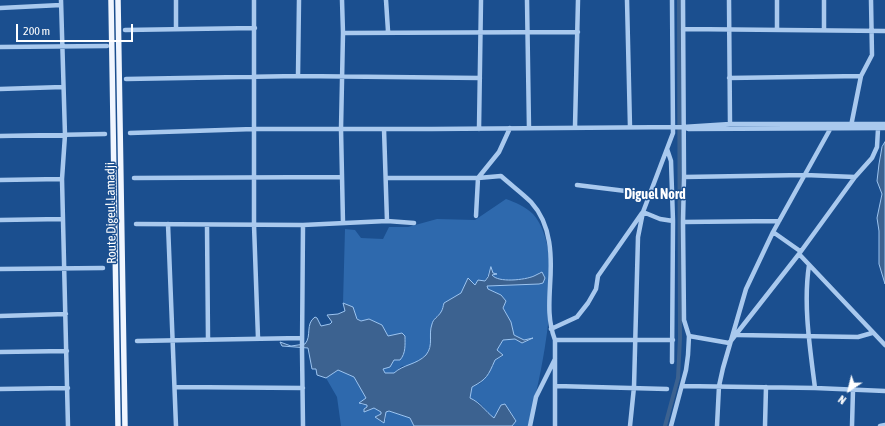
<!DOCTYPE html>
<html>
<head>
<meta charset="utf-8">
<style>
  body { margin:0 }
  #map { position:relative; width:885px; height:426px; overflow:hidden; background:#1b4f8f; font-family:"Asap Condensed",sans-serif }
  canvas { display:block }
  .north { position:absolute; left:829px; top:370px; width:40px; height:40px; -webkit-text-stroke:3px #1b4f8f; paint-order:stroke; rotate:215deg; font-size:11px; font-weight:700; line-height:16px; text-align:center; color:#fff }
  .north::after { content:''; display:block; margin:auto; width:14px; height:18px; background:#fff; clip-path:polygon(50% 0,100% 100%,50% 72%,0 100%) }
  .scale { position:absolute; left:16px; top:24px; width:117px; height:18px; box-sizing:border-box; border:2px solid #fff; border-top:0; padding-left:5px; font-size:12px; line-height:14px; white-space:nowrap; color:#fff; -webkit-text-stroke:3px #1b4f8f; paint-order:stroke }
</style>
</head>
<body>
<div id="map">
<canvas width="885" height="426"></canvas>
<div class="north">N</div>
<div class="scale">200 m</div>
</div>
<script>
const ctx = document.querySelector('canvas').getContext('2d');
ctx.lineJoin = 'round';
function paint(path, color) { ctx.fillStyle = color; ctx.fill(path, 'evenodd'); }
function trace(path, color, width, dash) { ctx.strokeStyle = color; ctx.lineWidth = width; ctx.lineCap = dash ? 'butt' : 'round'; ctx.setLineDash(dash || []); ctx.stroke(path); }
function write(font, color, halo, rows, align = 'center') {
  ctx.font = font + ' "Asap Condensed",sans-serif'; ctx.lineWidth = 3; ctx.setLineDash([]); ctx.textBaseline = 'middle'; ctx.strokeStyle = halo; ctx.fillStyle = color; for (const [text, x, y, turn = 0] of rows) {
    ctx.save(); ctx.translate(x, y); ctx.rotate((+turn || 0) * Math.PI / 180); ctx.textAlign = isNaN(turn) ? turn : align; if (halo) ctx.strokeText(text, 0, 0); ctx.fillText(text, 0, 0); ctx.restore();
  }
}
const green = new Path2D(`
  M 506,199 C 515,202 526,207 533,214 C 569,254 541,378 528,426 L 512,426 L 516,420 L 505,404 L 501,405 L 494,418 L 493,418 L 480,403 L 470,398 L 472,387 L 481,383 L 495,360 L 503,356 L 496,350 L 503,340 L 515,339 L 523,343 L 532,339 L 524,340 L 514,335 L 511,322 L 503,308 L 506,301 L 501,295 L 488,289 L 487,286 L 542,283 L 540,272 C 532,280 500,284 491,275 L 496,275 L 489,271 C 488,280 483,282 475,285 L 468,278 L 461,294 L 444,303 L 442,311 L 431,326 L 431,343 L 427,354 L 413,365 L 402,366 L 394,373 L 385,373 L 383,369 L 402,333 L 388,336 L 382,325 L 369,319 L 361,321 C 355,317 350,309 345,303 L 343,303 L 345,229 L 355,230 L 361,238 L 383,239 L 389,227 L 408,227 L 437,219 L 475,220 Z
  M 338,370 L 354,377 L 366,398 L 361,405 L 367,405 L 367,411 L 374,408 L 381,412 L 381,414 L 375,417 L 386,420 L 386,411 L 389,411 L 410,418 L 414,426 L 341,426 L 337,397 L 326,378 Z`);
const water = new Path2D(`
  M 885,142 L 885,284 L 879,264 L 879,231 L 877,218 L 882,194 L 877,181 L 879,164 L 882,147 Z
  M 491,267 L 493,273 L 497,274 L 492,275 C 498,283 525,280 534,276 C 537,275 539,273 542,272 L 545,278 L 543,283 L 539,284 L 487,286 L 488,289 L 501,295 L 506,301 L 503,308 L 511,322 L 514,335 L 524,340 L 533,338 L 522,343 L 515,339 L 503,340 L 497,350 L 503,355 L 495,360 C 488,376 487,379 472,387 L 470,398 C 481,403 485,411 494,418 L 501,405 L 505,404 L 516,421 L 512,426 L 414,426 L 410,418 L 389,411 L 386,412 L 384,423 L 375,417 L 381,414 L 381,412 L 374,408 L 364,412 L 364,409 L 367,407 L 367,405 L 359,403 L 366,398 L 354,377 L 338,370 L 326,378 L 317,375 L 316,369 L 312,369 L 308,348 L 282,346 L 280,342 L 291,346 L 305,344 C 312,336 305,324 315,317 L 317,318 L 321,326 L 330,324 L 332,322 L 327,315 L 338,314 L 345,311 L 343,303 L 353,307 L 357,319 L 361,321 L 369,319 L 382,325 L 388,336 L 402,333 L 405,336 C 405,345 406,353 400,360 L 394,360 L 390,367 L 383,369 L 385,373 L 394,373 C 404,364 416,365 426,355 C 434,345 428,335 432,324 C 433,319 438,317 441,312 C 443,309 443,306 444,303 L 461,293 L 468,278 L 475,285 L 478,280 L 485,281 L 488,277 Z`);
const canal = new Path2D(`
  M 665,426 L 678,378 L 680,338 L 679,0`);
const minor = new Path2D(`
  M 61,0 L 65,135 L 62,179 L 68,426
  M 254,0 L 254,225 L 258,338
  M 342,0 L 343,33 L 341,129 L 343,223
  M 386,0 L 388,31
  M 527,0 L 529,128
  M 627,0 L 630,127
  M 729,0 L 730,124
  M 777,0 L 777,30
  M 824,0 L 824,30
  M 0,8 L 61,5
  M 176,29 L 176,0
  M 683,29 L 885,31
  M 125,30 L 255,28
  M 343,33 L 578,32
  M 0,47 L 107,46
  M 298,76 L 299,0
  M 729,78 L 861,76
  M 126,79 L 298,76 L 480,78
  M 0,89 L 63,87
  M 851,126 L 861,76 L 872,55 L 871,0
  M 575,127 L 578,0
  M 683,127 L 689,129 L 885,128
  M 479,129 L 481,0
  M 130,133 L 254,129 L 432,129 L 683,127 L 730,124 L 885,124
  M 0,136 L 105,134
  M 667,149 L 671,161 L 673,221 L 672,362
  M 684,177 L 805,175 L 855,177
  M 134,178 L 342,177
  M 386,178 L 478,178 L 499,152 L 510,128
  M 0,180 L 62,179
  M 577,185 L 650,194
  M 643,212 L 660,219 L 673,221
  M 476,216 L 478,178 L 501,176 C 511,185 522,193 531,202 C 552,225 552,257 550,286 C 549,304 548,322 555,340 L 555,426
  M 0,220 L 63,219
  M 387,221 L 414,223
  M 683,222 L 779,221
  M 136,224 L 303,225 L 387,221 L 384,129
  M 168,224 L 176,426
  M 207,225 L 208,338
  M 303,225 L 302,349 L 303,426
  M 773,232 L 800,251
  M 799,254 L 885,345
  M 809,265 C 803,305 810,348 815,388
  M 0,269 L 103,268
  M 0,316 L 66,314
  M 551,329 L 577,317 L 588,303 L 596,289 L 598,276 L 642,213
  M 737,335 L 858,337 L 872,333
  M 689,336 L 729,343
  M 555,340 L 673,340
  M 137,341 L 302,338
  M 730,342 L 799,254 L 855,177 L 872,158 L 877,147 L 878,129
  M 0,352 L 67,351
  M 556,386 L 667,389
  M 682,386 L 815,388 L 885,391
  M 175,387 L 303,388
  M 0,389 L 68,388
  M 530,426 L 536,397 L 555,359
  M 630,426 L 634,387 L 638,237 L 643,212 L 673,133 L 672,0
  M 671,426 L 686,370 L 688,355 L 689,336 L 684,320 L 683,222 L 684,177 L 683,0
  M 717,426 L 719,386 L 723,368 L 746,289 L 773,232 L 833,124
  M 765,426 L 766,387
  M 852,426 L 853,390
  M 880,426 L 885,425`);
const major = new Path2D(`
  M 111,0 L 118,426
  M 118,0 L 125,426`);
const streetNames = [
  ["Route Digeul Lamadji",111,213,-91]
];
const neighbourhoodNames = [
  ["Diguel Nord",655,195]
];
paint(green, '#2e69ad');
paint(water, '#3c6290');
trace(water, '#9cc4f0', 1);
trace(canal, '#3c6290', 4);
trace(minor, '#a9c9ee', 4.5);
trace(major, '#f0f6ff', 5.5);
write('13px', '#fff', '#1b4f8f', streetNames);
write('bold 14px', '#fff', '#1b4f8f', neighbourhoodNames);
</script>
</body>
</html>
